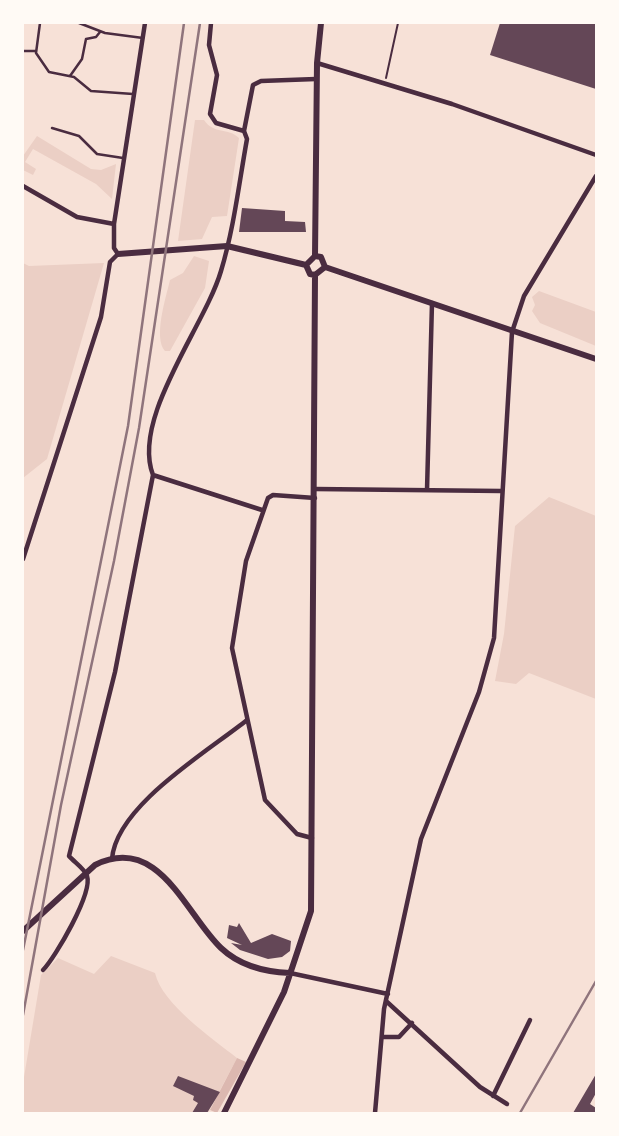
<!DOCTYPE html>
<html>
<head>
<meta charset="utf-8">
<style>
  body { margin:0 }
  #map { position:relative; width:619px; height:1136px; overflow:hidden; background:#f7e1d7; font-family:Cabin,sans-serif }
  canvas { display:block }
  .frame { position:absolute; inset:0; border:24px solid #fffaf5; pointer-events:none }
</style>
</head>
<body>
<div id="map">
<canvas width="619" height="1136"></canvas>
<div class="frame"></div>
</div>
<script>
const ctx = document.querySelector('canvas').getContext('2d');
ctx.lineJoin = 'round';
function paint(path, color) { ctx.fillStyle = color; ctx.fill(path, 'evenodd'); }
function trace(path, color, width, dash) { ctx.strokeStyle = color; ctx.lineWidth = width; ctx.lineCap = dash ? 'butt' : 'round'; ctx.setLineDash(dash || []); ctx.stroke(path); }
const green = new Path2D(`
  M 195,120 L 204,120 C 214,135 228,127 239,138 L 227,216 L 212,217 L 202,239 L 178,241 Z
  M 37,136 L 91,169 L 101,170 L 116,164 L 112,199 L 96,184 L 33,149 L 25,162 L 36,169 L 33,175 L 23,170 L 23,156 Z
  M 194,256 L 209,261 L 205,288 L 170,351 L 165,351 C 153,338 166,297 170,280 L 183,273 Z
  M 23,263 L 29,266 L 104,263 L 47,459 L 23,478 Z
  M 539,291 L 596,312 L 596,346 L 540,323 L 532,311 L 535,305 L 532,297 Z
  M 549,497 L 596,516 L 596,699 L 529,673 L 516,684 L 495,681 L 504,634 L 515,526 Z
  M 111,956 L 155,973 C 162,1004 212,1038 237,1058 L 208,1113 L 23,1113 L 23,1083 L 41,975 L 58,958 L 94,974 Z`);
const water = new Path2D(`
  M 237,1058 L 246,1062 L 217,1113 L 210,1110 Z`);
const building = new Path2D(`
  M 500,23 L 596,23 L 596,89 L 490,55 Z
  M 242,208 L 285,211 L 285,221 L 305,222 L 306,232 L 239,232 Z
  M 239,923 L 251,943 L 272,934 L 291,941 L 290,951 L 282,957 L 268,959 L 240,950 L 231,943 L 242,945 L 227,938 L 229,925 L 237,927 Z
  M 596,1074 L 596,1093 L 590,1104 L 596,1108 L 596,1113 L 573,1113 Z
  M 178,1076 L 220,1092 L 207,1113 L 192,1113 L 198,1103 L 193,1100 L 194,1096 L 173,1086 Z`);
const path = new Path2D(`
  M 386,78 L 398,23`);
const service = new Path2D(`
  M 40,23 L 36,53 L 49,72 L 74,77 L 91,91 L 133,94
  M 79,23 L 105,33 L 143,38
  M 23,51 L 36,51
  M 70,76 L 82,59 L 86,39 L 96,37 L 100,32
  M 52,128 L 79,136 L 97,154 L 123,158`);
const minor = new Path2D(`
  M 317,63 L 452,104 L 596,155
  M 244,131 L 253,85 L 261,81 L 316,79
  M 23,186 L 77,217 L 114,224
  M 153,475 L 262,510
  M 315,489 L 501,491
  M 427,490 L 432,303
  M 23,559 L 101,317 L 110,262 L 118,254 L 114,248 L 114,224 L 145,23
  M 312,838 L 297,834 L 265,800 L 232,648 L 246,561 L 268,498 L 273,495 L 315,498
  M 112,859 C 116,806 207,752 247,720
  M 43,970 C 55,958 93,893 87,876 C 85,869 74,862 69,856 L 115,672 L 153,475 C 131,418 205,326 221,271 C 234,228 239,183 247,139 L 244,131 L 216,123 L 210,114 L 217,75 L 209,45 L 211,23
  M 290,973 L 388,994
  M 386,1001 L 480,1087 L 507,1104
  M 382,1037 L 399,1037 L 412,1023
  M 493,1096 L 530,1020
  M 375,1113 L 384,1009 L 421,839 L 479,692 L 494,638 L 512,332 L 524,296 L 596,176`);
const tertiary = new Path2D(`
  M 118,254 L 227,246 L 306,265
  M 315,256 L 317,63 L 321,23
  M 325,267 L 596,359
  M 315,275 L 325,267 L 321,257 L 315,256
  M 315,275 L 310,274 L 306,265 L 315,256
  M 23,931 L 95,865 C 159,833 186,915 221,948 C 240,966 265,972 290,973
  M 224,1113 L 284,992 L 311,911 L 315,275`);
const rail = new Path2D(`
  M 23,950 L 128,426 L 184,23
  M 23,1015 L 61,805 L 114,561 L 139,428 L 200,23
  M 520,1113 L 596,981`);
paint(green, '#ebcfc5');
paint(water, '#dcb8b0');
paint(building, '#644757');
trace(path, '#4a2c40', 2);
trace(service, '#4a2c40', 2.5);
trace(minor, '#4a2c40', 4.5);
trace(tertiary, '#4a2c40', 6);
trace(rail, '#8f747c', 2.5);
</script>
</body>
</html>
